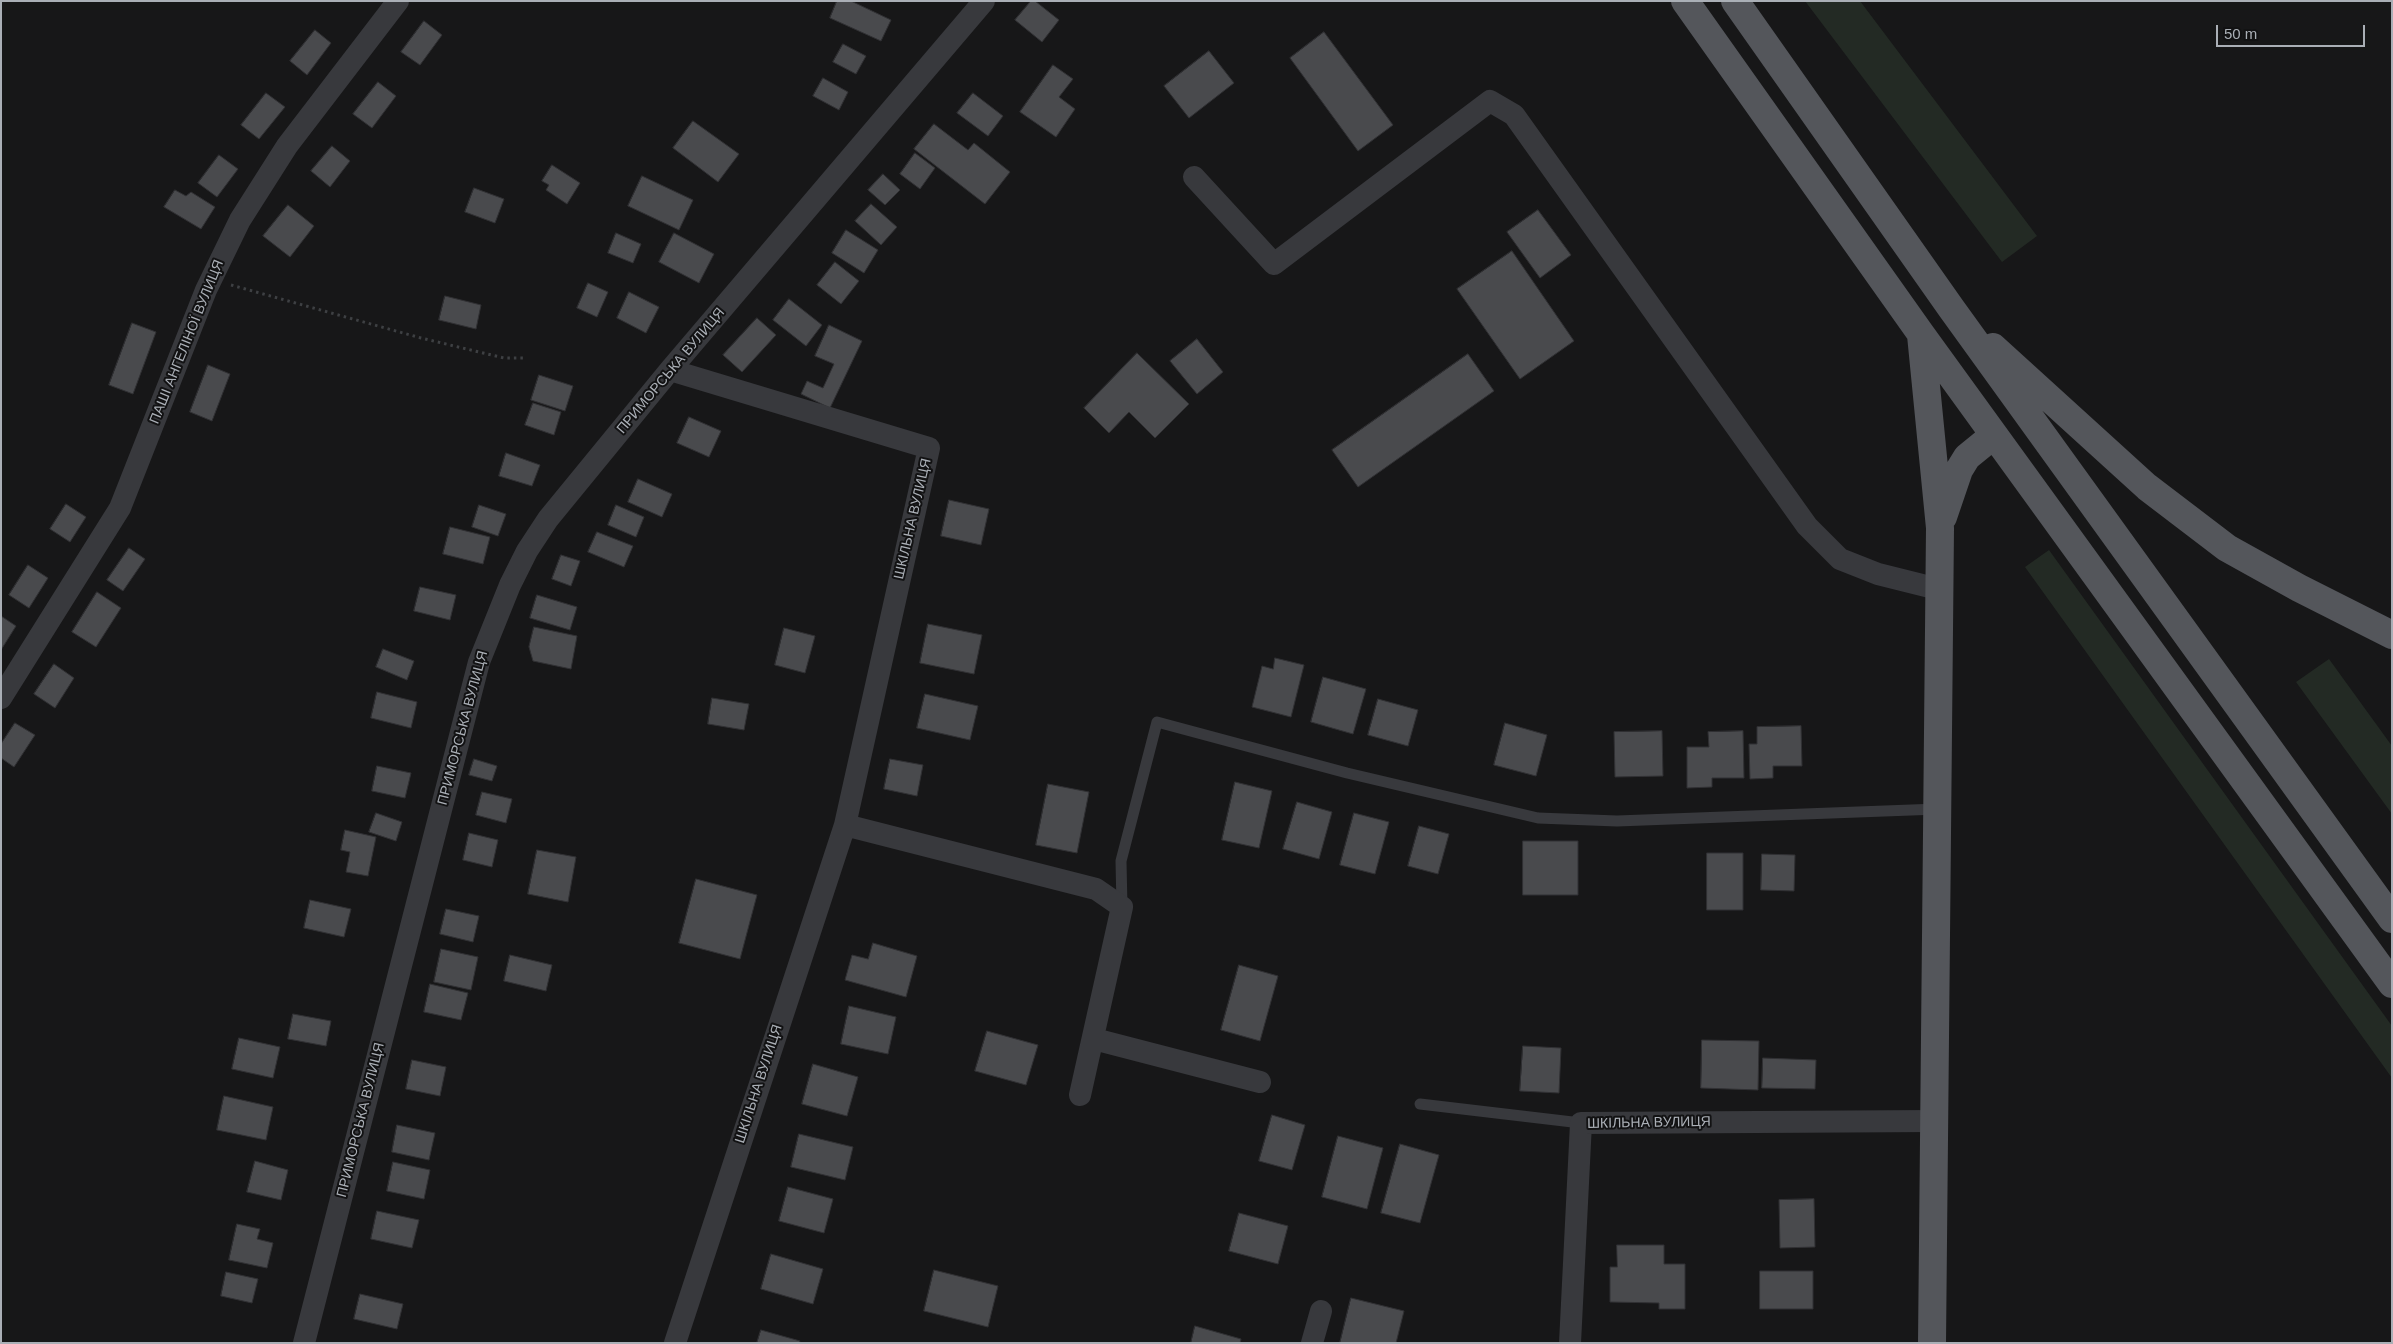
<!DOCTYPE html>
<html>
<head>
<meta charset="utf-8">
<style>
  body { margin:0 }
  #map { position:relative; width:2393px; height:1344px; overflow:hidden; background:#171718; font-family:Helvetica,sans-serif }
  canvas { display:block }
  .frame { position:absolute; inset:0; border:2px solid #aaafb6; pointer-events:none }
  .scale { position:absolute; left:2216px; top:25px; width:149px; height:22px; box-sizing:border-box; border:2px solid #aaafb6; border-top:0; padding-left:6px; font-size:15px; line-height:18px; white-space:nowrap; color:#aaafb6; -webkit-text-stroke:4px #121213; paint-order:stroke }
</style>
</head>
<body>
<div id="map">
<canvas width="2393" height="1344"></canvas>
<div class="frame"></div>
<div class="scale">50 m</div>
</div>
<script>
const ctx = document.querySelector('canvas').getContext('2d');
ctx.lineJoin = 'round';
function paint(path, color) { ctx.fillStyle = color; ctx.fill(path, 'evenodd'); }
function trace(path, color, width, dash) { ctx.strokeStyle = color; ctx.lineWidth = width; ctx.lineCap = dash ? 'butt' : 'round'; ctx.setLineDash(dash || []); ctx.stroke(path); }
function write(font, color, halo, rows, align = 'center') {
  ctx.font = font + ' Helvetica,sans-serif'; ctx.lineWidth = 4; ctx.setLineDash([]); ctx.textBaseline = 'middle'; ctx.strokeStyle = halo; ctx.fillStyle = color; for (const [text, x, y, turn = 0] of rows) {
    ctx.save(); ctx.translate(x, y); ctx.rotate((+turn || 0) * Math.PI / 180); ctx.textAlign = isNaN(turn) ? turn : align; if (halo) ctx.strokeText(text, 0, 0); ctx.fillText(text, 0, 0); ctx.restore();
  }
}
const green = new Path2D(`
  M 1805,1 L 1860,1 L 2037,236 L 2002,262 Z
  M 2049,550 L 2392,1026 L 2392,1078 L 2025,567 Z
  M 2329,659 L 2392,746 L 2392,814 L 2296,682 Z`);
const building = new Path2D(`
  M 837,1 L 851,1 L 891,20 L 881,41 L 830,18 Z
  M 1031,1 L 1035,1 L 1059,20 L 1042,42 L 1015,20 Z
  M 424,21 L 442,35 L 420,65 L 401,52 Z
  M 315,30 L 331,43 L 307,75 L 290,61 Z
  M 1324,32 L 1393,125 L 1358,151 L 1290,58 Z
  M 843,44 L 866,56 L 856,74 L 833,62 Z
  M 1209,51 L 1234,83 L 1189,118 L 1164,86 Z
  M 1053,65 L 1073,79 L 1059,97 L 1075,109 L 1056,137 L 1020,112 Z
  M 823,78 L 848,92 L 839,110 L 813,96 Z
  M 378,82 L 396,96 L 372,128 L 353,114 Z
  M 266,93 L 285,107 L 259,139 L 241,125 Z
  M 973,93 L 1003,116 L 988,136 L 957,113 Z
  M 693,121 L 739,154 L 718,182 L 673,148 Z
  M 934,124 L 968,150 L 974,143 L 1010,172 L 985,204 L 914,149 Z
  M 332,146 L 350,161 L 330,187 L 311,171 Z
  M 915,153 L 935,168 L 920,189 L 900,174 Z
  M 219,155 L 238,169 L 217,197 L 198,183 Z
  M 552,165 L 580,183 L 567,204 L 546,190 L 549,185 L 542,181 Z
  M 883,174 L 900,190 L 885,205 L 868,190 Z
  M 642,176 L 693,200 L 679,230 L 628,206 Z
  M 474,188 L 504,199 L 495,223 L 465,212 Z
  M 175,190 L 186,196 L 191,192 L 215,207 L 201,229 L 164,207 Z
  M 871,204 L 897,227 L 881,245 L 855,221 Z
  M 288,205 L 314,226 L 290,257 L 263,236 Z
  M 1538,210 L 1571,255 L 1540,278 L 1507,232 Z
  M 846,230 L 878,250 L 864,273 L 832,253 Z
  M 616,233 L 641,244 L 633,263 L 608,253 Z
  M 674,233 L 714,254 L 699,283 L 659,262 Z
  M 1512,251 L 1574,341 L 1520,379 L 1457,289 Z
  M 835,262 L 859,281 L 841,304 L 817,285 Z
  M 588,283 L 608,292 L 597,317 L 577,308 Z
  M 629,292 L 659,307 L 646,333 L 617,318 Z
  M 445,296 L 481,305 L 476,329 L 439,320 Z
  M 789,299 L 822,325 L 806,346 L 773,320 Z
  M 757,318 L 776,335 L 742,372 L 723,355 Z
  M 132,323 L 156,332 L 133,394 L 109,385 Z
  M 829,325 L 862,341 L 830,408 L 801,394 L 807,381 L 823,388 L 834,364 L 815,356 Z
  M 1197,339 L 1223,372 L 1197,394 L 1170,361 Z
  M 1137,353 L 1189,404 L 1155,438 L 1129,412 L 1109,433 L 1084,408 Z
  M 1468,354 L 1494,391 L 1358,487 L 1332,450 Z
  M 208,365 L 230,374 L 212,421 L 190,412 Z
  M 539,375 L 573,386 L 565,411 L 531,400 Z
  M 533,403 L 561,412 L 554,435 L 525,425 Z
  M 689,417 L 721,431 L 709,457 L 677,443 Z
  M 506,453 L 540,465 L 532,486 L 499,476 Z
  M 638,479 L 672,494 L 662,517 L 628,502 Z
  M 949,500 L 989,509 L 981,545 L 941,536 Z
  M 66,504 L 86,517 L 70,542 L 50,529 Z
  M 479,505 L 506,514 L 498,536 L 472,527 Z
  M 616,505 L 644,517 L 636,537 L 608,525 Z
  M 450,527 L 490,537 L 483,564 L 443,554 Z
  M 597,532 L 633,546 L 624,567 L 588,552 Z
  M 129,548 L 145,559 L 123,591 L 107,580 Z
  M 561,555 L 580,561 L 571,586 L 552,579 Z
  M 28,565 L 48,578 L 29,608 L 9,595 Z
  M 420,587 L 456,595 L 450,620 L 414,611 Z
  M 97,592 L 121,608 L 96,647 L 72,632 Z
  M 537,595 L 577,607 L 570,630 L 530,618 Z
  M 1,616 L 16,626 L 1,650 Z
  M 928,624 L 982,635 L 974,674 L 920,663 Z
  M 534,627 L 577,636 L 571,669 L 533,661 L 529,647 Z
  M 784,628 L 815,636 L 805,673 L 775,665 Z
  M 383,649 L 414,661 L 407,680 L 376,667 Z
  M 1275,658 L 1304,665 L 1291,717 L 1252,707 L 1262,666 L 1273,669 Z
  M 54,664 L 74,678 L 55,708 L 34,694 Z
  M 1323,677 L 1366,689 L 1353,734 L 1311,722 Z
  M 377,692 L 417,702 L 411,728 L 371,718 Z
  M 925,694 L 978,706 L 970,740 L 917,728 Z
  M 712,698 L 749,704 L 744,730 L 708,724 Z
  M 1378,699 L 1418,710 L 1408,746 L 1368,735 Z
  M 15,723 L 35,735 L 14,767 L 1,758 L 1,744 Z
  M 1505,723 L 1547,735 L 1536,776 L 1494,765 Z
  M 1801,726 L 1802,766 L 1773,766 L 1773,778 L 1750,779 L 1749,744 L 1757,744 L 1757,727 Z
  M 1662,731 L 1663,776 L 1615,777 L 1614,732 Z
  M 1743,731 L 1744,778 L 1712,778 L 1712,787 L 1687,788 L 1687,747 L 1709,747 L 1708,732 Z
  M 474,759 L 497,766 L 492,781 L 469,775 Z
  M 890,759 L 923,765 L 917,796 L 884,789 Z
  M 377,766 L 411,773 L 405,798 L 372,791 Z
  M 1235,782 L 1272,791 L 1259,848 L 1222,840 Z
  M 1048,784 L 1089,792 L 1077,853 L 1036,845 Z
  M 482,792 L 512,799 L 506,823 L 476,815 Z
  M 1297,802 L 1332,812 L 1319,859 L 1283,849 Z
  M 376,813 L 402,822 L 396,841 L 369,832 Z
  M 1354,813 L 1389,822 L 1375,874 L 1340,865 Z
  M 1419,826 L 1449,834 L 1438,874 L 1408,866 Z
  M 345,830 L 376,837 L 368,876 L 346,872 L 350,852 L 341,850 Z
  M 469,833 L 498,840 L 492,867 L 463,860 Z
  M 1523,841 L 1578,841 L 1578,895 L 1523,895 Z
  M 537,850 L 576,857 L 568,902 L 528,894 Z
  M 1707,853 L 1743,853 L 1743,910 L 1707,910 Z
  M 1762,854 L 1795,855 L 1794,891 L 1761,890 Z
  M 696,879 L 757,895 L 740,959 L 679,943 Z
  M 310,900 L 351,909 L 344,937 L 304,928 Z
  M 446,909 L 479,916 L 473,942 L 440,934 Z
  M 873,943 L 917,956 L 906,997 L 845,980 L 852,955 L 868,959 Z
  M 441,949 L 478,957 L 471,990 L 434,982 Z
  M 510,955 L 552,965 L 546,991 L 504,981 Z
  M 1239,965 L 1278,976 L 1260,1041 L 1221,1030 Z
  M 430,984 L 468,993 L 461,1020 L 424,1012 Z
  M 849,1006 L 896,1017 L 888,1054 L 841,1044 Z
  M 293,1014 L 331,1021 L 326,1046 L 288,1039 Z
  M 987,1031 L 1038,1045 L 1026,1085 L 975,1071 Z
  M 239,1038 L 280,1047 L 273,1078 L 232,1069 Z
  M 1702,1040 L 1759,1041 L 1758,1090 L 1701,1088 Z
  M 1523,1046 L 1561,1048 L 1559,1093 L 1520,1091 Z
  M 1763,1058 L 1816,1060 L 1815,1089 L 1762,1088 Z
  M 412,1060 L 446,1067 L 440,1096 L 406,1089 Z
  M 813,1064 L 858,1077 L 847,1116 L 802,1104 Z
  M 224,1096 L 273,1107 L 266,1140 L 217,1130 Z
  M 1272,1115 L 1305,1125 L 1292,1170 L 1259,1161 Z
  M 397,1125 L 435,1133 L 429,1160 L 392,1152 Z
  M 799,1134 L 853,1147 L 845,1180 L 791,1167 Z
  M 1338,1136 L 1383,1148 L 1367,1209 L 1322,1197 Z
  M 1400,1144 L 1439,1155 L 1420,1223 L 1381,1213 Z
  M 255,1161 L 288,1170 L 281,1200 L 247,1192 Z
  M 393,1162 L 430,1170 L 424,1199 L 387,1191 Z
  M 788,1187 L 833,1199 L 824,1233 L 779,1221 Z
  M 1814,1199 L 1815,1247 L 1780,1248 L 1779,1200 Z
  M 377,1211 L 419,1220 L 412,1248 L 371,1239 Z
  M 1239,1213 L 1288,1226 L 1278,1264 L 1229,1251 Z
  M 237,1224 L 260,1229 L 257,1239 L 273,1243 L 267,1268 L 229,1260 Z
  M 1617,1245 L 1664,1245 L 1664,1264 L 1685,1264 L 1685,1309 L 1659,1309 L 1659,1303 L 1610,1302 L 1610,1267 L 1617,1267 Z
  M 771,1254 L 823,1269 L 813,1304 L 761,1289 Z
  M 934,1270 L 998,1286 L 988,1327 L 924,1311 Z
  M 1760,1271 L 1813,1271 L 1813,1309 L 1760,1309 Z
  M 226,1272 L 258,1279 L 252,1303 L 221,1296 Z
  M 360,1294 L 403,1304 L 397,1329 L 354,1319 Z
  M 1351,1298 L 1404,1311 L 1396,1343 L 1340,1343 Z
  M 1195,1326 L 1241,1339 L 1240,1343 L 1191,1343 Z
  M 761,1330 L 800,1341 L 799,1343 L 757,1343 Z`);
const path = new Path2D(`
  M 231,285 L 421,338 L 504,358 L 523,358`);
const lane = new Path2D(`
  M 1122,907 L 1121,861 L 1157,722 L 1347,773 L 1538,818 L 1617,821 L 1938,809
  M 1420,1104 L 1581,1123`);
const street = new Path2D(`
  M 1194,177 L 1274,264 L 1490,101 L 1514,115 L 1807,526 L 1840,559 L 1878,574 L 1938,589
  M 670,370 L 929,448 L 845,825 L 675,1343
  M 1,698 L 120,508 L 206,290 L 240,220 L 287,146 L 398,1
  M 845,825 L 1096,889 L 1122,907 L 1080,1095
  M 1094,1039 L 1260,1082
  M 304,1343 L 479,662 L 510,585 L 527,551 L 548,519 L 670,370 L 984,1
  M 1312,1343 L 1321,1311
  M 1570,1343 L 1581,1123 L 1935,1121`);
const primary = new Path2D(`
  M 1685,1 L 1921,334 L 2392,984
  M 1735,1 L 1951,308 L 2392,919
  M 1921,335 L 1940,528 L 1932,1343
  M 1993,347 L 2147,487 L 2227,548 L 2299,588 L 2392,635
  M 1943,517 L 1959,470 L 1967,457 L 1994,435`);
const streetNames = [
  ["ПАШІ АНГЕЛІНОЇ ВУЛИЦЯ",187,342,-68],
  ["ПРИМОРСЬКА ВУЛИЦЯ",671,371,-50],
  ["ШКІЛЬНА ВУЛИЦЯ",913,519,-77],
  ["ПРИМОРСЬКА ВУЛИЦЯ",463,728,-75],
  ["ШКІЛЬНА ВУЛИЦЯ",759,1084,-72],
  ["ПРИМОРСЬКА ВУЛИЦЯ",361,1120,-76],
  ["ШКІЛЬНА ВУЛИЦЯ",1649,1123,-1]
];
paint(green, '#232a24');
paint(building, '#494a4d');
trace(building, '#313134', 1);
trace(path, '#3e4043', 3, [2.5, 4]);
trace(lane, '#38393d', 11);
trace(street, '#38393d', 22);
trace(primary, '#54565b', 28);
write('14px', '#aaafb6', '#121213', streetNames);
</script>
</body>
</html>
